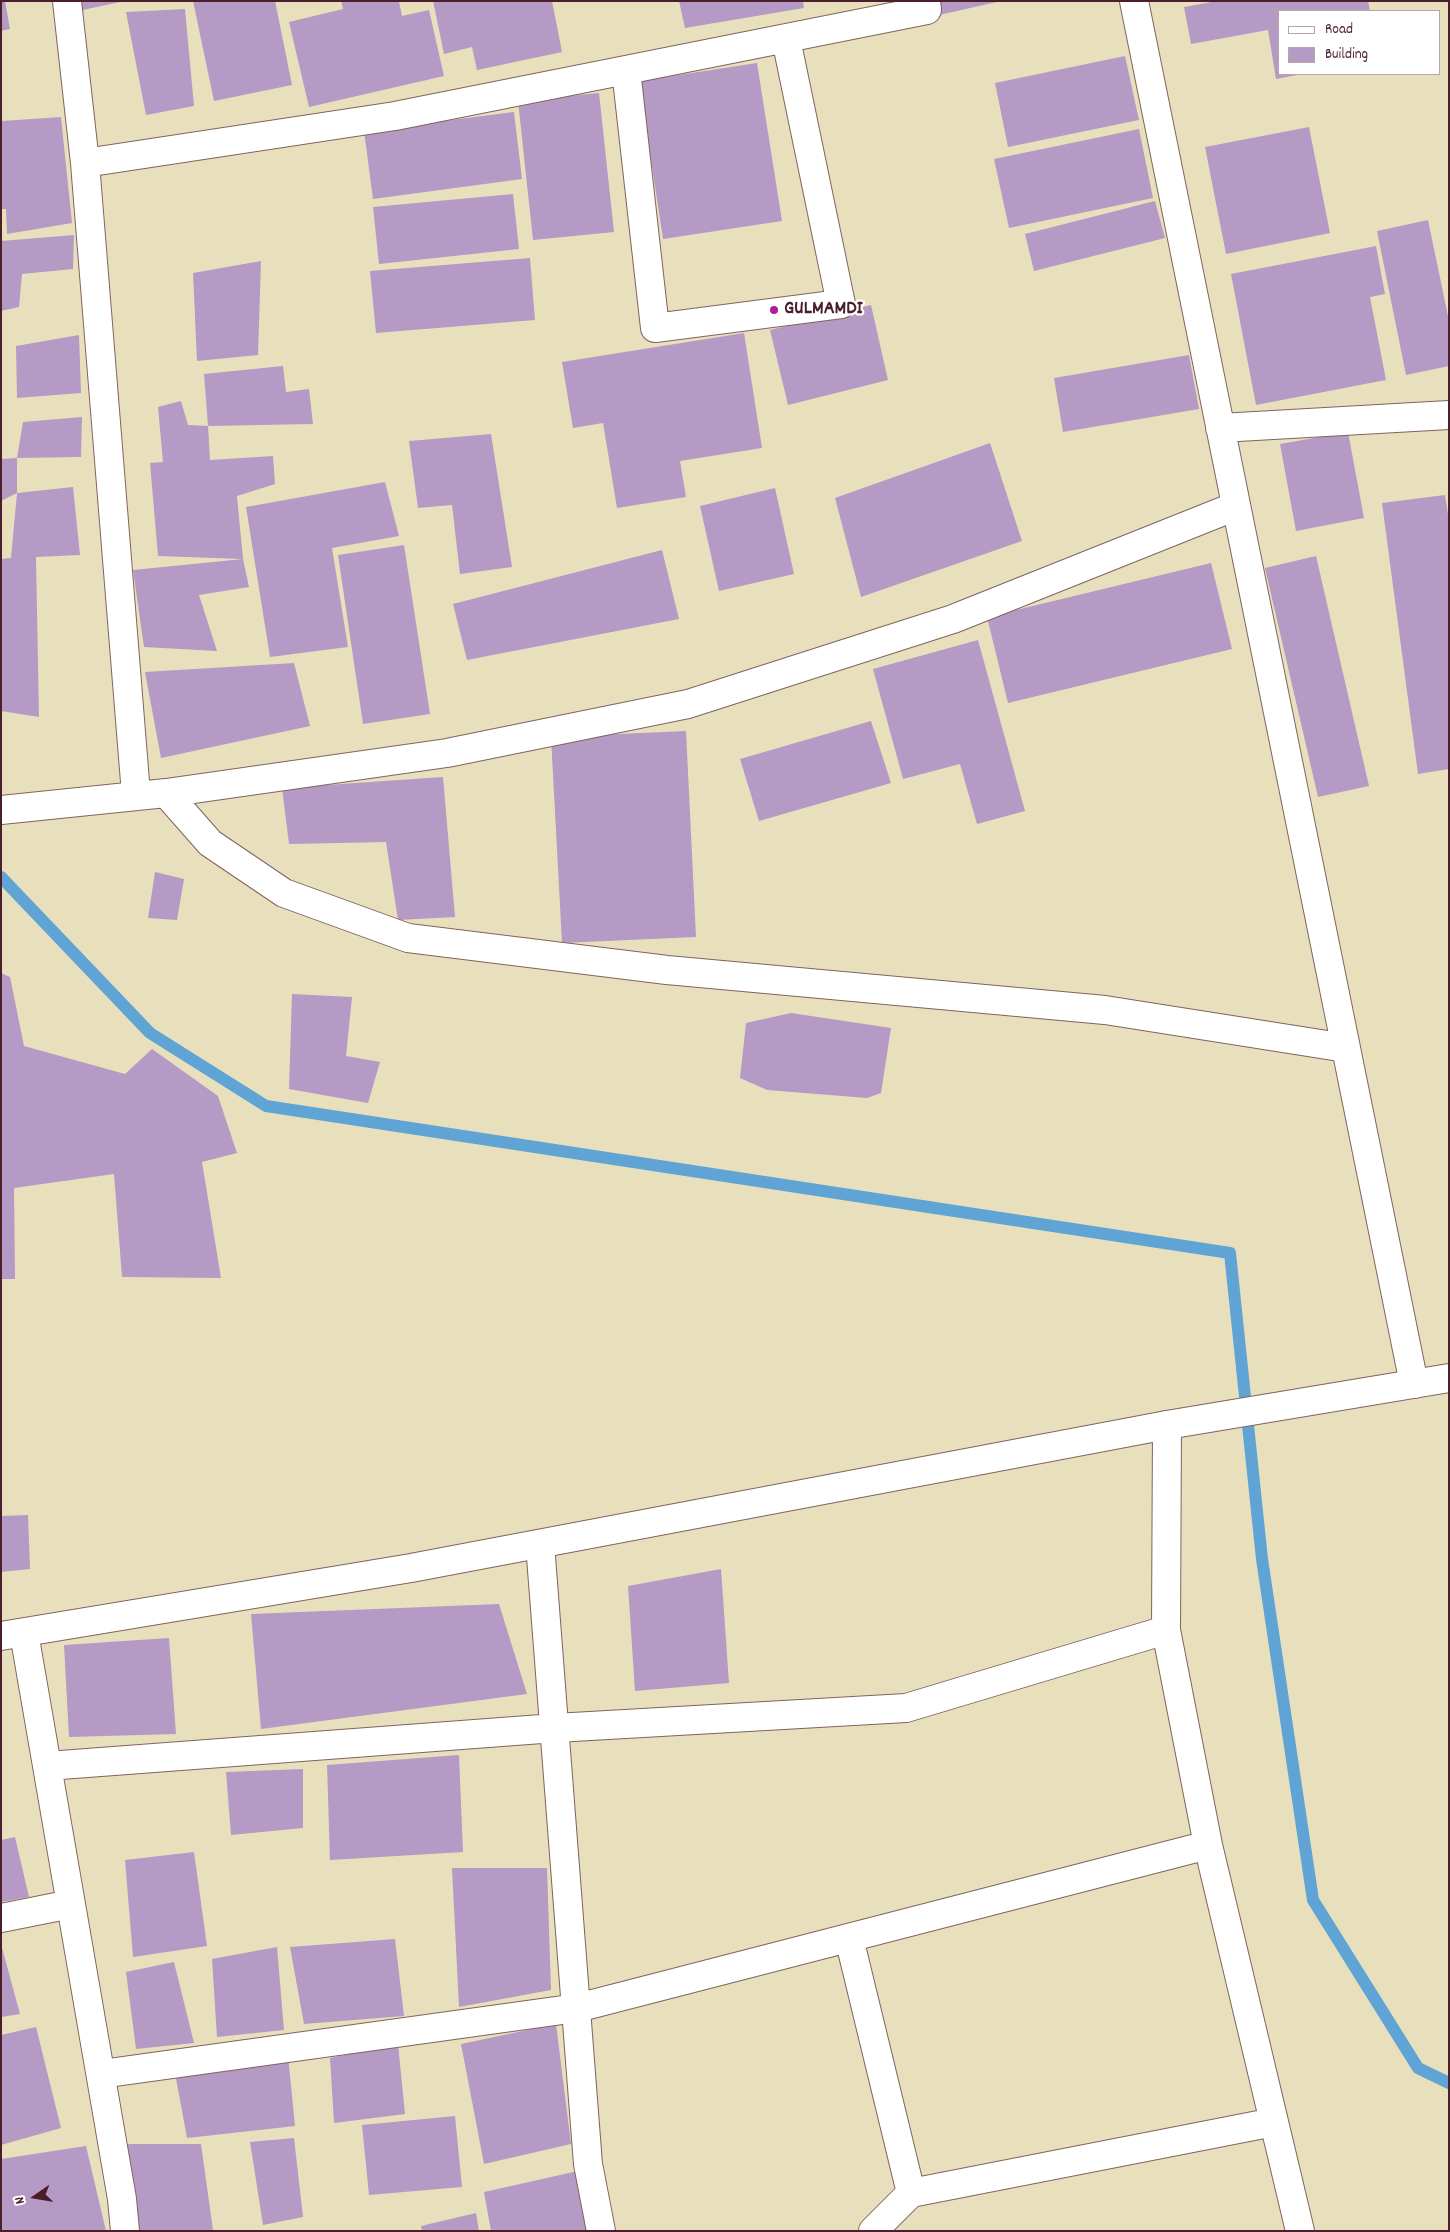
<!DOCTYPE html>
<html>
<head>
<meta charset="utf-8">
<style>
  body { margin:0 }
  #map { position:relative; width:1450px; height:2232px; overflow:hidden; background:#e8e0bd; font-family:Dekko,sans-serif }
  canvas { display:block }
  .frame { position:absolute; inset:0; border:2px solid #4a1f2b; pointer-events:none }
  .legend { position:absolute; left:1278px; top:10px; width:162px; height:65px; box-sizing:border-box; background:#fff; border:1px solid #b7a5aa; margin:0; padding:6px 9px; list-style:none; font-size:15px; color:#4a1f2b }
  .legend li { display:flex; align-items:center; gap:10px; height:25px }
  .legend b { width:25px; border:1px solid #b7a5aa }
  .north { position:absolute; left:10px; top:2172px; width:50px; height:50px; -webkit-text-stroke:4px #fff; paint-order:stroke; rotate:257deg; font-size:14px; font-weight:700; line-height:20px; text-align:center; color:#4a1f2b }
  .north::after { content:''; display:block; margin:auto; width:18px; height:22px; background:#4a1f2b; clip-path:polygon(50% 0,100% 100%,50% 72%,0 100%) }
</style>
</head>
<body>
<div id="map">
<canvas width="1450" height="2232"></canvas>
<div class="frame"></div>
<ul class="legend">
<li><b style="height:6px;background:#fff"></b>Road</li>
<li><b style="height:14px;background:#b49ac4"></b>Building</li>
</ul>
<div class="north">N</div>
</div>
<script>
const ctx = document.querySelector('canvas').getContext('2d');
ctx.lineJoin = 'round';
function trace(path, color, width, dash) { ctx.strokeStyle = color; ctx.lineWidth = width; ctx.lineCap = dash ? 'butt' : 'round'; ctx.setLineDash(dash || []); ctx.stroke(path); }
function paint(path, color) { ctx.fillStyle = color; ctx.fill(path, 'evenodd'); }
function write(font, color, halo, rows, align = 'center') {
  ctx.font = font + ' Dekko,sans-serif'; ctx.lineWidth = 4.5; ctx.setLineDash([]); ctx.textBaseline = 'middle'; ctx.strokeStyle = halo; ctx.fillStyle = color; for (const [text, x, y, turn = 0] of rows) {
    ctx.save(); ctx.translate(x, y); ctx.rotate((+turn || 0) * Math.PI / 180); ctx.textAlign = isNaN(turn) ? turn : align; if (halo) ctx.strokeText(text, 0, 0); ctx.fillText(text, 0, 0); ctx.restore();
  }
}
const stream = new Path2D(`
  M 1,877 L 150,1033 L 266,1106 L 1230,1253 L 1262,1559 L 1313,1900 L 1418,2068 L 1449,2083`);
const building = new Path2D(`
  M 1,1 L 5,1 L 10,29 L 1,31 Z
  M 77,1 L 120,1 L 120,2 L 78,11 Z
  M 193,1 L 275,1 L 292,85 L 214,101 Z
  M 341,1 L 399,1 L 402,16 L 429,10 L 444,76 L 309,107 L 289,22 L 343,9 Z
  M 433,1 L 552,1 L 562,52 L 477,70 L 472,47 L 444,54 Z
  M 679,1 L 803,1 L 804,8 L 685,28 Z
  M 936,1 L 997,1 L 997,2 L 939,15 Z
  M 1217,1 L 1368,1 L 1370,11 L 1279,11 L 1279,74 L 1297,75 L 1276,79 L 1268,30 L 1191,44 L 1184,7 Z
  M 185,9 L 194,106 L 146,115 L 126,12 Z
  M 1125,56 L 1139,120 L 1008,147 L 995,83 Z
  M 757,63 L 782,221 L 663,239 L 639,81 Z
  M 599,93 L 614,232 L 533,240 L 518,101 Z
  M 514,112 L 522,179 L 373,199 L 364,131 Z
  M 61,117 L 72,223 L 7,234 L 6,209 L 1,209 L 2,121 Z
  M 1309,127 L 1330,233 L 1226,254 L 1205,147 Z
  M 1139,129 L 1153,198 L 1009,228 L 994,159 Z
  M 513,194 L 519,249 L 379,264 L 373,207 Z
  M 1155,201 L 1165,238 L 1034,271 L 1025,234 Z
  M 1428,220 L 1449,321 L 1449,366 L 1406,375 L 1377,231 Z
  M 74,235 L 73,269 L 22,274 L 19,307 L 1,311 L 1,241 Z
  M 1376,246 L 1385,294 L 1370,297 L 1386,380 L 1256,405 L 1231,274 Z
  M 530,258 L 535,320 L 376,333 L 370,271 Z
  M 261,261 L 258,355 L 197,361 L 193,273 Z
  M 871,305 L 888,380 L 788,405 L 770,330 Z
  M 744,333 L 762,448 L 680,461 L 686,497 L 617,508 L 603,423 L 573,428 L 562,362 Z
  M 79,335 L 81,393 L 17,398 L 16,346 Z
  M 1189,355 L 1199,409 L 1063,432 L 1054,378 Z
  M 283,366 L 286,392 L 309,389 L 313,424 L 208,426 L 210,460 L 273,456 L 275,484 L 237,496 L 243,559 L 158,556 L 150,463 L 163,462 L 158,407 L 181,401 L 188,425 L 208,426 L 204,374 Z
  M 82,417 L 81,457 L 17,458 L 23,422 Z
  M 1348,432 L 1364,518 L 1296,531 L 1280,444 Z
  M 491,434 L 512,567 L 460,574 L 452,505 L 418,508 L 409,441 Z
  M 990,443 L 1022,541 L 861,597 L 835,498 Z
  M 17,458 L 17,493 L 1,501 L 1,459 Z
  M 385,482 L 399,536 L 332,548 L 348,647 L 270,657 L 246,507 Z
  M 73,487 L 80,555 L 36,557 L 39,717 L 1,711 L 1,559 L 11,558 L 17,493 Z
  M 775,488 L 794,574 L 719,591 L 700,506 Z
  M 1445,495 L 1449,521 L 1449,769 L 1418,774 L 1382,503 Z
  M 404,545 L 430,714 L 363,724 L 338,555 Z
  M 662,550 L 679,619 L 467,660 L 453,604 Z
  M 1316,556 L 1369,786 L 1318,797 L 1265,568 Z
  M 243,559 L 249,587 L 199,595 L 217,651 L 144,647 L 133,570 Z
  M 1211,563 L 1232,649 L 1008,703 L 987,617 Z
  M 978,640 L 1025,811 L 977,824 L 960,764 L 903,779 L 873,669 Z
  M 294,663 L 310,726 L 161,758 L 145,672 Z
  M 871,721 L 891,783 L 759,821 L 740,759 Z
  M 686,731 L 696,937 L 562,943 L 551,737 Z
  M 443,777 L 455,917 L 398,920 L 386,842 L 289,844 L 282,788 Z
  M 155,872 L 184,879 L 177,920 L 148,918 Z
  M 1,973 L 10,977 L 24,1046 L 125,1074 L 152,1049 L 218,1096 L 237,1153 L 202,1162 L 221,1278 L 122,1277 L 114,1174 L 14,1188 L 15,1279 L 1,1279 Z
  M 292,994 L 352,997 L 346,1056 L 380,1062 L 368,1103 L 289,1089 Z
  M 791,1013 L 891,1028 L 881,1093 L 867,1098 L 767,1090 L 740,1078 L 746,1023 Z
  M 28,1515 L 30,1569 L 1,1572 L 1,1516 Z
  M 721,1569 L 729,1683 L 635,1691 L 628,1586 Z
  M 499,1604 L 527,1694 L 261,1729 L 251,1614 Z
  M 169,1638 L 176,1734 L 69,1737 L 64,1645 Z
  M 459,1755 L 463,1852 L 330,1860 L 327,1765 Z
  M 303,1769 L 303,1828 L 231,1835 L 226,1772 Z
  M 15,1837 L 29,1897 L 1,1902 L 1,1840 Z
  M 194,1852 L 207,1946 L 133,1957 L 125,1860 Z
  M 452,1868 L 547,1868 L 551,1990 L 459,2007 Z
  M 395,1939 L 404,2016 L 304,2024 L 290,1947 Z
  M 1,1944 L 20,2014 L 1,2017 Z
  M 277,1947 L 284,2030 L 217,2037 L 212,1959 Z
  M 174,1962 L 194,2043 L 136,2049 L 126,1972 Z
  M 556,2024 L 571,2144 L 484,2164 L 461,2044 Z
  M 36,2027 L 61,2128 L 1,2145 L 1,2035 Z
  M 398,2044 L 405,2114 L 334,2123 L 330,2058 Z
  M 288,2055 L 295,2126 L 187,2138 L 175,2073 Z
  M 455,2116 L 462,2187 L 369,2195 L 362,2125 Z
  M 294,2138 L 303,2217 L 263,2225 L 250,2142 Z
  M 125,2144 L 201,2144 L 213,2230 L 137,2231 Z
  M 86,2146 L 106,2231 L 1,2231 L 1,2159 Z
  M 578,2171 L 587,2231 L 491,2231 L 484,2192 Z
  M 476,2213 L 479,2231 L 422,2231 L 421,2226 Z`);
const minor = new Path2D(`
  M 67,1 L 85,163 L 136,794
  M 1134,1 L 1414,1384
  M 626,70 L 655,328 L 841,304 L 786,39
  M 85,163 L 395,116 L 927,10 L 926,1
  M 1220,428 L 1449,415
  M 166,793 L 210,843 L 284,893 L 408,938 L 667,970 L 1105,1010 L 1346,1048
  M 1,810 L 166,793 L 447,753 L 688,704 L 953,619 L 1236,506
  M 1167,1425 L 1166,1630 L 1208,1845 L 1300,2231
  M 540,1544 L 588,2164 L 601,2231
  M 24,1633 L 122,2199 L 125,2231
  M 47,1766 L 555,1728 L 906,1708 L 1166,1630
  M 1,1918 L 71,1904
  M 849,1938 L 911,2193
  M 101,2074 L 577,2008 L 1208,1845
  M 873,2231 L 911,2193 L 1274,2122`);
const tertiary = new Path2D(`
  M 1,1636 L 411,1568 L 1167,1425 L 1449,1378`);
const markers = [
  [774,310,5,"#b5179e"]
];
const poiNames = [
  ["GULMAMDI",784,310]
];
trace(stream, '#5fa4d4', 12);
paint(building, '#b49ac4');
trace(minor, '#81635e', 30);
trace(tertiary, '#81635e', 30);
trace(minor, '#fff', 28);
trace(tertiary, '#fff', 28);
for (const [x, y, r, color] of markers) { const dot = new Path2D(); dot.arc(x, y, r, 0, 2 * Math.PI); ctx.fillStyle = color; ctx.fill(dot); trace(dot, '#fff', 2); }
write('bold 20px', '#4a1f2b', '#fff', poiNames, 'left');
</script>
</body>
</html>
